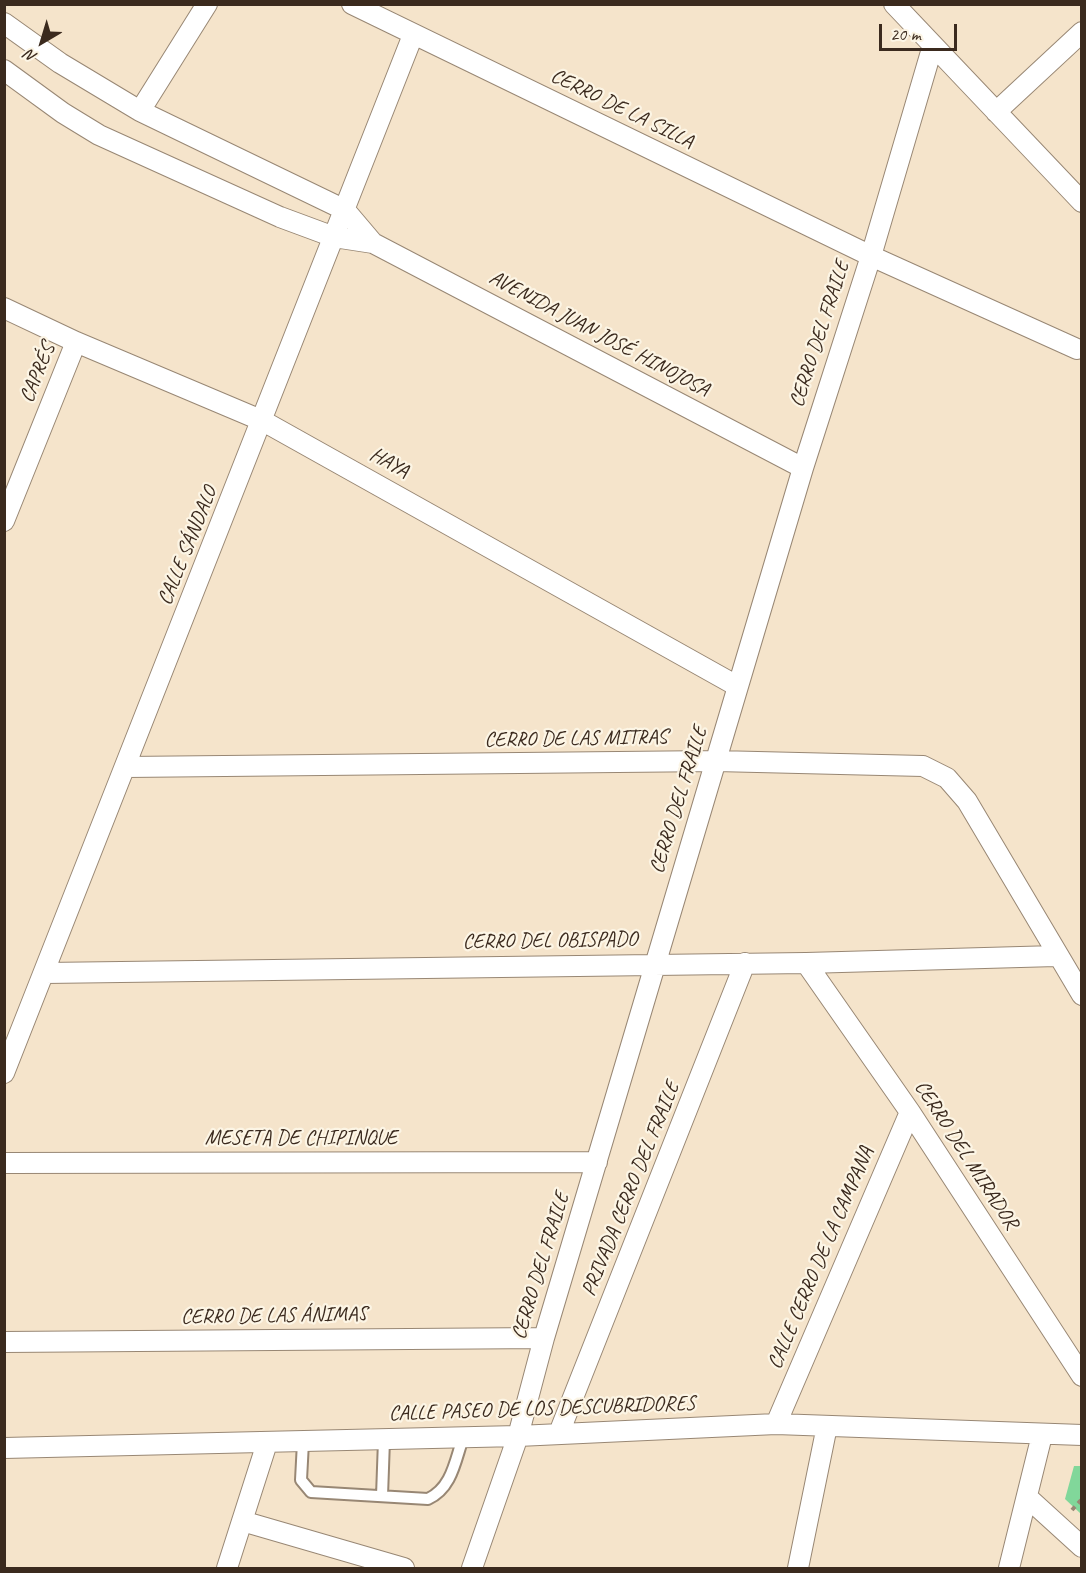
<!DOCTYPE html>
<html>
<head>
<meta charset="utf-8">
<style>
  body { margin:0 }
  #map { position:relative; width:1086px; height:1573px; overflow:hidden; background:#f5e4cb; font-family:Caveat,sans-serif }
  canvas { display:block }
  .frame { position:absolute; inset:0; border:6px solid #3b2a1e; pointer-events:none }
  .north { position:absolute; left:12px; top:12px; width:60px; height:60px; -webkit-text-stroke:4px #fcf5e5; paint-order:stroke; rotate:218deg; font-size:16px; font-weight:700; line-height:24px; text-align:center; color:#3b2a1e }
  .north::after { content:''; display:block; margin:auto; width:21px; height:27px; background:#3b2a1e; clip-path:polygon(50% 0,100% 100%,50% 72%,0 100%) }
  .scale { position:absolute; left:879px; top:24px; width:78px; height:27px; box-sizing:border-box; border:3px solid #3b2a1e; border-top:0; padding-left:8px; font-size:18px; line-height:21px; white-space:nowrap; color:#3b2a1e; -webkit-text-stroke:4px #fcf5e5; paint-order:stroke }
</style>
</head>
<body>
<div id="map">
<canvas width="1086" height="1573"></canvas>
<div class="frame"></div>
<div class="north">N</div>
<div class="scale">20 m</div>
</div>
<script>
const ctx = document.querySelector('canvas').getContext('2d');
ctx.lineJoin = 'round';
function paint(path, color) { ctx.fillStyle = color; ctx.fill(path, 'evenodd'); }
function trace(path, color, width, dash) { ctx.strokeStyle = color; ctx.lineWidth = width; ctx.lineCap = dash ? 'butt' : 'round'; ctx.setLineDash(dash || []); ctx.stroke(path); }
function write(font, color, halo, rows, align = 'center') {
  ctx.font = font + ' Caveat,sans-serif'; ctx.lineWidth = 4.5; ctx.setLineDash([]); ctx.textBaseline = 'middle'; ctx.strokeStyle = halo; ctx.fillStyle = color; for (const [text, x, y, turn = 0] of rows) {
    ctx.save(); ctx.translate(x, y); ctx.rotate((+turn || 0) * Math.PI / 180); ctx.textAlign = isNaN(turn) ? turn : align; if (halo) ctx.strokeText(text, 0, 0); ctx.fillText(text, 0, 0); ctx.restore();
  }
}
const green = new Path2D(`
  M 1074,1466 L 1081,1466 L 1081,1514 L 1065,1499 Z`);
const path = new Path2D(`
  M 1072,1510 L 1082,1499`);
const service = new Path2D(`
  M 303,1442 L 301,1480 L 311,1492 L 428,1499 C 452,1488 455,1461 463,1438
  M 382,1496 L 384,1440`);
const minor = new Path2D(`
  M 352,4 L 871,256 L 1077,349
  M 894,4 L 1082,202
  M 4,23 L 60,63 L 140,111 L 345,210 L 373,243
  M 4,70 L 63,113 L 99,135 L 280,217 L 334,237 L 373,243 L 803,468
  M 140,111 L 207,4
  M 996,112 L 1082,32
  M 4,308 L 76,342 L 263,421 L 737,686
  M 4,521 L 76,342
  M 126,767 L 716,761 L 923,766 L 947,778 L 967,801 L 1082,995
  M 806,963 L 910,1112 L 1082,1376
  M 45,973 L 806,963 L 1056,956
  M 4,1073 L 413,35
  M 4,1163 L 597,1162
  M 4,1342 L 544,1338
  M 776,1424 L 910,1112
  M 559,1433 L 745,963
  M 4,1448 L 518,1436 L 776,1424 L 1082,1435
  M 1027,1497 L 1082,1547
  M 242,1521 L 404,1568
  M 227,1568 L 267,1443
  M 472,1568 L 518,1436 L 544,1338 L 803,468 L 871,256 L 933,45
  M 798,1568 L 827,1426
  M 1009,1568 L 1042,1435`);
const streetNames = [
  ["CERRO DE LA SILLA",622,109,26],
  ["AVENIDA JUAN JOSÉ HINOJOSA",599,334,28],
  ["CERRO DEL FRAILE",820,334,-72],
  ["CAPRÉS",38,373,-68],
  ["HAYA",389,463,29],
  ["CALLE SÁNDALO",188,546,-68],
  ["CERRO DE LAS MITRAS",576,739,-1],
  ["CERRO DEL FRAILE",679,800,-73],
  ["CERRO DEL OBISPADO",550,941,-1],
  ["MESETA DE CHIPINQUE",301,1138],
  ["CERRO DEL MIRADOR",966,1155,57],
  ["PRIVADA CERRO DEL FRAILE",631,1189,-68],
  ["CALLE CERRO DE LA CAMPANA",821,1258,-67],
  ["CERRO DEL FRAILE",541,1266,-73],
  ["CERRO DE LAS ÁNIMAS",274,1316,-1],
  ["CALLE PASEO DE LOS DESCUBRIDORES",542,1409,-2]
];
paint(green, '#81d79a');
trace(service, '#988774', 14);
trace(minor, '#988774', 22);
trace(path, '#988774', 4, [4.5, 4.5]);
trace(service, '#fff', 10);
trace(minor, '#fff', 20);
write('21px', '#3b2a1e', '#fcf5e5', streetNames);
</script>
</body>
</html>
